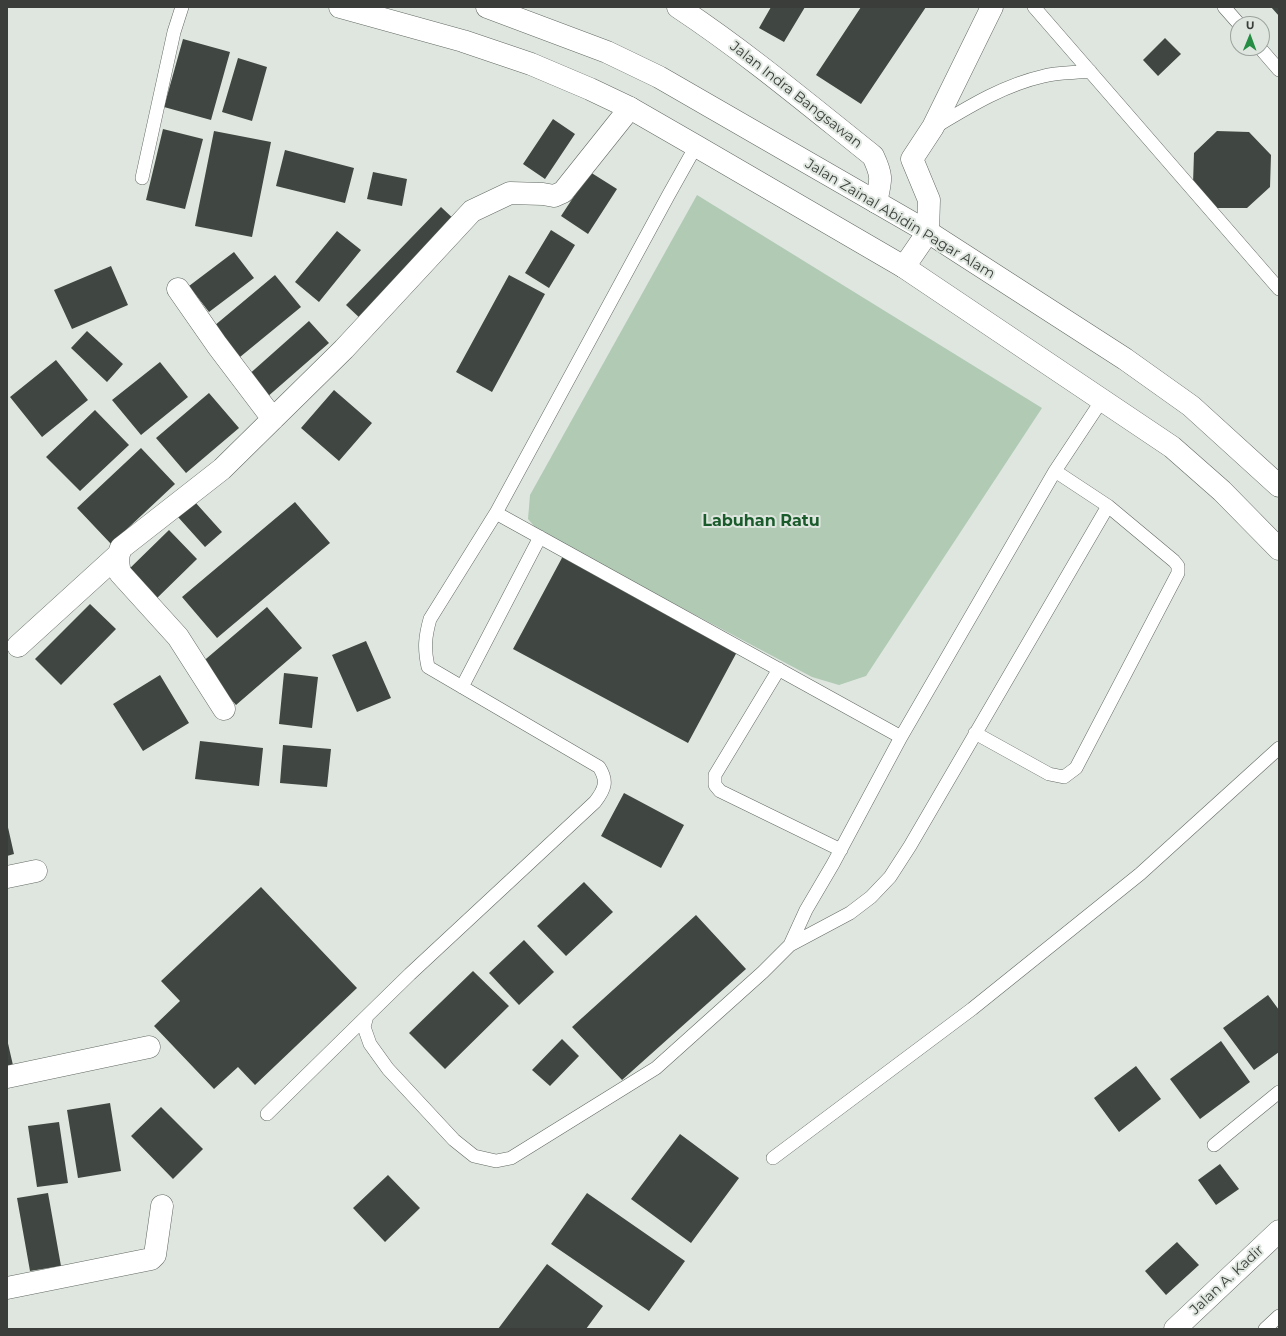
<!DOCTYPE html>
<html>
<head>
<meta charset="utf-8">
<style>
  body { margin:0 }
  #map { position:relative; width:1286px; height:1336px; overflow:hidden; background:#dee6df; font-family:Montserrat,sans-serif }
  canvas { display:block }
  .frame { position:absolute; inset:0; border:8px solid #3a3d3a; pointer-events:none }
  .north { position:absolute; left:1230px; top:16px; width:40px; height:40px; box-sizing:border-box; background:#dee6df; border:1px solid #9ca29d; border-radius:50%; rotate:1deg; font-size:11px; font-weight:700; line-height:16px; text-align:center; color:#3a3d3a }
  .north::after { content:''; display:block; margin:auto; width:14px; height:18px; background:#248c43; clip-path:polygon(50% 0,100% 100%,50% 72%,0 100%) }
</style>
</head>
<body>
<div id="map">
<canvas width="1286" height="1336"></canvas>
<div class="frame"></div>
<div class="north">U</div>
</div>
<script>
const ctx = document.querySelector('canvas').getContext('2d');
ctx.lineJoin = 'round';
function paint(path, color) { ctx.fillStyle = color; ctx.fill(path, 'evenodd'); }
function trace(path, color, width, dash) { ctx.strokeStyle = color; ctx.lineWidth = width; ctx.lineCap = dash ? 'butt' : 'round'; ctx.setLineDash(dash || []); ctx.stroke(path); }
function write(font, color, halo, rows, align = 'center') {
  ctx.font = font + ' Montserrat,sans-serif'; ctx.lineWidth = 4; ctx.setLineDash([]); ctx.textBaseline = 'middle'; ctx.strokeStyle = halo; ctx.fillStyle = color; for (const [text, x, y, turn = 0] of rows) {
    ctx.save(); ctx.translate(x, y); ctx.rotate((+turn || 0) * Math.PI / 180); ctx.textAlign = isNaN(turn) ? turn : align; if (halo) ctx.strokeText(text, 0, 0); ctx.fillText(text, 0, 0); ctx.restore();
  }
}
const green = new Path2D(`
  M 697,195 L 1042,408 L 866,676 L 839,685 L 812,677 L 539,532 L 528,519 L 530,495 Z`);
const building = new Path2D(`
  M 771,7 L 805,7 L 784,42 L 759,28 Z
  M 861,7 L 926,7 L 861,104 L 816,75 Z
  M 1271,7 L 1279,7 L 1279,16 Z
  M 1165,38 L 1181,54 L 1158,76 L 1143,60 Z
  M 183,39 L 230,52 L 211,120 L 164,107 Z
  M 238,58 L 267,67 L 252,121 L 222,112 Z
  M 553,119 L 575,134 L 545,179 L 523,164 Z
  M 163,129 L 203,139 L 185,209 L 146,200 Z
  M 214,131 L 271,142 L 252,237 L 195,226 Z
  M 1217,131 L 1249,132 L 1271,155 L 1270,187 L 1247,208 L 1215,208 L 1193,184 L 1194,153 Z
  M 285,150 L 354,168 L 345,203 L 276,186 Z
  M 373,172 L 407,179 L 402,206 L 367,199 Z
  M 590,172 L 617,189 L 588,234 L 561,216 Z
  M 441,207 L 458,223 L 363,321 L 346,305 Z
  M 551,230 L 575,245 L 549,288 L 525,273 Z
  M 337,231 L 361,250 L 319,302 L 295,282 Z
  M 234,252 L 254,278 L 209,312 L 189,286 Z
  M 111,266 L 128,305 L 72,329 L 54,290 Z
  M 275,275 L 301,307 L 240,357 L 214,326 Z
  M 509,275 L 545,294 L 492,392 L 456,372 Z
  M 309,321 L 329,343 L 266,398 L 246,377 Z
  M 87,331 L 123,364 L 107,382 L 71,348 Z
  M 56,360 L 88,400 L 42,437 L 10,397 Z
  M 160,362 L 188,397 L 141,435 L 112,400 Z
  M 334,390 L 372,423 L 339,461 L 301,428 Z
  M 209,393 L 239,428 L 186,473 L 156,438 Z
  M 95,410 L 129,445 L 80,491 L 46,457 Z
  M 141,448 L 175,484 L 111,544 L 77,508 Z
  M 195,502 L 222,532 L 205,547 L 178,517 Z
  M 295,502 L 330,543 L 217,638 L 182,597 Z
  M 169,530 L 197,559 L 153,602 L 125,573 Z
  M 563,556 L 738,650 L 688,743 L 513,649 Z
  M 90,604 L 116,629 L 61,685 L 35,659 Z
  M 267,607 L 302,648 L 236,705 L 200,664 Z
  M 366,641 L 391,698 L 357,712 L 332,655 Z
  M 284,673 L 318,677 L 312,728 L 279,724 Z
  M 160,675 L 189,723 L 143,751 L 113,704 Z
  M 200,741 L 263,748 L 259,786 L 195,779 Z
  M 283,745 L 331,749 L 327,787 L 280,783 Z
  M 624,793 L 684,825 L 661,868 L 601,836 Z
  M 7,823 L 14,854 L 7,856 Z
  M 584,882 L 613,912 L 566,956 L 537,926 Z
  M 261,887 L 357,988 L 255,1085 L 238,1067 L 214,1089 L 154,1026 L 180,1001 L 161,981 Z
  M 696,915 L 746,969 L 622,1080 L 572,1027 Z
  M 524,940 L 554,972 L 519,1005 L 489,973 Z
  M 473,971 L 509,1006 L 445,1069 L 409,1033 Z
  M 1268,995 L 1279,1010 L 1279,1052 L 1254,1070 L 1223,1028 Z
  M 7,1039 L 15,1074 L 7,1076 Z
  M 562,1039 L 579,1056 L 550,1086 L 532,1070 Z
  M 1221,1041 L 1250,1082 L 1200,1119 L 1170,1079 Z
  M 1136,1066 L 1161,1099 L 1119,1132 L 1094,1098 Z
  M 110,1103 L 121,1171 L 78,1178 L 67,1110 Z
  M 161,1107 L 203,1149 L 173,1179 L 131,1136 Z
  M 59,1122 L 68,1183 L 37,1187 L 28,1126 Z
  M 680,1134 L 739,1178 L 691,1243 L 631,1199 Z
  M 1220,1164 L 1239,1189 L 1216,1205 L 1198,1180 Z
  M 388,1175 L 420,1208 L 385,1242 L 353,1208 Z
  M 48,1193 L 61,1266 L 30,1271 L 17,1198 Z
  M 587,1193 L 685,1261 L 649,1311 L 551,1244 Z
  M 1177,1242 L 1199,1265 L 1166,1295 L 1145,1271 Z
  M 547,1264 L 603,1306 L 586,1329 L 498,1329 Z`);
const service = new Path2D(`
  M 1034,7 L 1279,289
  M 1224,7 L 1239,24
  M 1260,48 L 1279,70
  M 935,127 C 970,106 1004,85 1044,76 C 1058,72 1075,73 1090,71
  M 696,146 L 668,196 L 496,513 L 901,737
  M 142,178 L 174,32 L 182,7
  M 496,513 L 430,619 C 425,637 424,648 428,667 L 599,767 C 608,781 605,789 595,802 L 410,974 L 367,1016 L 364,1027 L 370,1044 L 388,1069 L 454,1140 L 474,1156 L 496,1161 L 511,1158 L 656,1068 L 763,972 L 790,945 L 850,913 L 871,897 L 890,877 L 910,846 L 1108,506
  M 779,669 L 715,775 L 715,785 L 720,791 L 841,850
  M 462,687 L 540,537
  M 975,733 L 1049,774 L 1064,777 L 1076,768 L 1178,573 L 1178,566 L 1174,561 L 1108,506 L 1055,471
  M 790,945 L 806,910 L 833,864 L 901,737 L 1055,471 L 1102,400
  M 267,1114 L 367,1016
  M 1214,1145 L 1279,1092
  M 773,1158 L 972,1009 L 1140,874 L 1279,748
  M 1265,1329 L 1279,1316`);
const minor = new Path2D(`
  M 928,232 L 929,200 L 912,159 L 933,127 L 992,7
  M 178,289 L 217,345 L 273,419
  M 18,646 L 118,555
  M 224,709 L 178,637 L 120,573 C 118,564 117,557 121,548 L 222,469 L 344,349 L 472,211 L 510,193 L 543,194 L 554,196 L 563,192 L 630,108
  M 7,877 L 36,871
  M 7,1077 L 149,1047
  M 7,1288 L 151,1259 L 155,1255 L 162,1206
  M 1175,1329 L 1279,1231`);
const tertiary = new Path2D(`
  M 678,7 C 746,52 809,105 873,156 C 883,177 881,180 876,202
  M 904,267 L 928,232`);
const trunk = new Path2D(`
  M 340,7 L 463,41 L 531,64 L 590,89 L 630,108 L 696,146 L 904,267 L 1172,447 L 1222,491 L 1279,549
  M 487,7 L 607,52 L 659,77 L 928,232 L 1125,359 L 1191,406 L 1279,486`);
const streetNames = [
  ["Jalan Indra Bangsawan",796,95,38],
  ["Jalan Zainal Abidin Pagar Alam",900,219,31],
  ["Jalan A. Kadir",1227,1280,-43]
];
const quarterNames = [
  ["Labuhan Ratu",761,521]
];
paint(green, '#b1cab4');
paint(building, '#404641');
trace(service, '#626963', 14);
trace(minor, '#626963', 23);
trace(tertiary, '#626963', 23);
trace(trunk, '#626963', 23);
trace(service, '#fff', 13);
trace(minor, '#fff', 22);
trace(tertiary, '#fff', 22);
trace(trunk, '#fff', 22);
write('14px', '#3a3d3a', '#dee6df', streetNames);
write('bold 16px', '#1a5b2c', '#dee6df', quarterNames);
</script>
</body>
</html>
